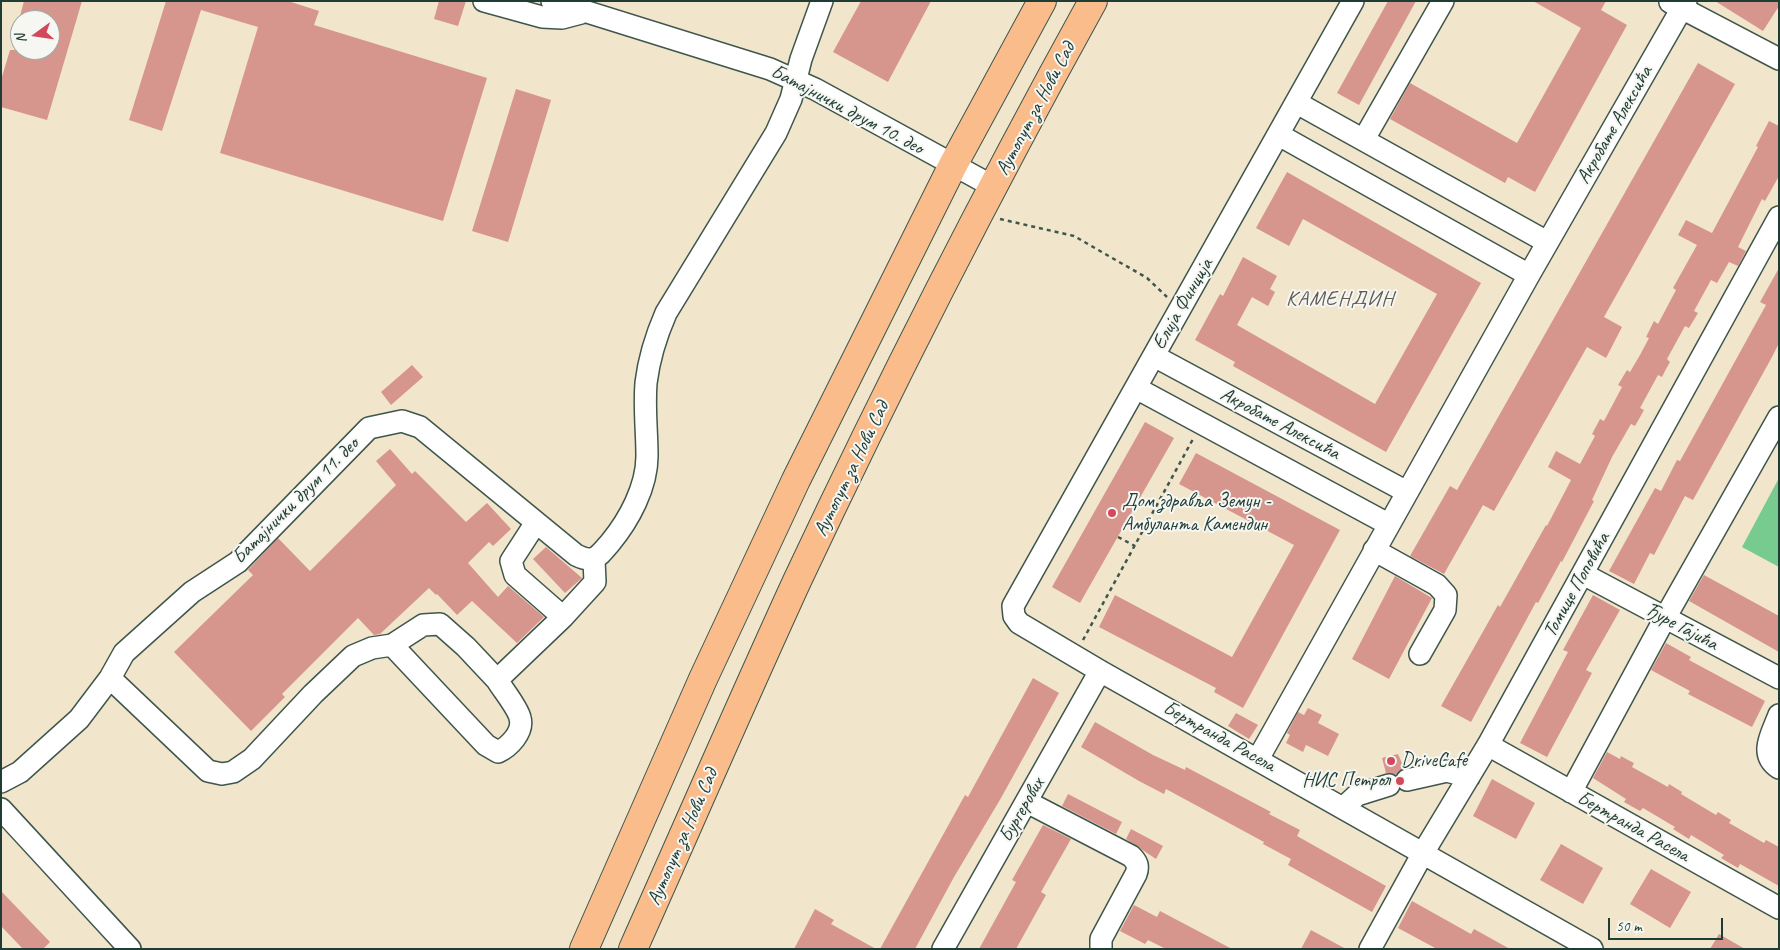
<!DOCTYPE html>
<html>
<head>
<meta charset="utf-8">
<style>
  body { margin:0 }
  #map { position:relative; width:1780px; height:950px; overflow:hidden; background:#f1e5cc; font-family:Caveat,sans-serif }
  canvas { display:block }
  .frame { position:absolute; inset:0; border:2px solid #1f3d34; pointer-events:none }
  .north { position:absolute; left:10px; top:10px; width:50px; height:50px; box-sizing:border-box; background:#f6f6f2; border:1px solid #a0aca6; border-radius:50%; rotate:256deg; font-size:14px; font-weight:700; line-height:20px; text-align:center; color:#1f3d34 }
  .north::after { content:''; display:block; margin:auto; width:18px; height:22px; background:#d1495b; clip-path:polygon(50% 0,100% 100%,50% 72%,0 100%) }
  .scale { position:absolute; left:1608px; top:918px; width:115px; height:22px; box-sizing:border-box; border:2px solid #1f3d34; border-top:0; padding-left:6px; font-size:15px; line-height:18px; white-space:nowrap; color:#1f3d34; -webkit-text-stroke:4px #f6f6f2; paint-order:stroke }
</style>
</head>
<body>
<div id="map">
<canvas width="1780" height="950"></canvas>
<div class="frame"></div>
<div class="north">N</div>
<div class="scale">50 m</div>
</div>
<script>
const ctx = document.querySelector('canvas').getContext('2d');
ctx.lineJoin = 'round';
function paint(path, color) { ctx.fillStyle = color; ctx.fill(path, 'evenodd'); }
function trace(path, color, width, dash) { ctx.strokeStyle = color; ctx.lineWidth = width; ctx.lineCap = dash ? 'butt' : 'round'; ctx.setLineDash(dash || []); ctx.stroke(path); }
function write(font, color, halo, rows, align = 'center') {
  ctx.font = font + ' Caveat,sans-serif'; ctx.lineWidth = 4; ctx.setLineDash([]); ctx.textBaseline = 'middle'; ctx.strokeStyle = halo; ctx.fillStyle = color; for (const [text, x, y, turn = 0] of rows) {
    ctx.save(); ctx.translate(x, y); ctx.rotate((+turn || 0) * Math.PI / 180); ctx.textAlign = isNaN(turn) ? turn : align; if (halo) ctx.strokeText(text, 0, 0); ctx.fillText(text, 0, 0); ctx.restore();
  }
}
const green = new Path2D(`
  M 1779,478 L 1779,567 L 1742,547 Z`);
const building = new Path2D(`
  M 24,1 L 82,1 L 47,120 L 1,107 L 1,80 L 10,50 L 50,50 L 50,20 L 19,20 Z
  M 166,1 L 288,1 L 319,11 L 314,25 L 487,78 L 443,221 L 220,153 L 258,27 L 201,10 L 162,131 L 129,120 Z
  M 439,1 L 466,1 L 458,26 L 434,19 Z
  M 861,1 L 931,1 L 888,82 L 833,52 Z
  M 1388,1 L 1416,1 L 1359,105 L 1337,93 Z
  M 1533,1 L 1606,1 L 1601,10 L 1627,25 L 1535,192 L 1508,177 L 1505,183 L 1390,119 L 1410,83 L 1517,143 L 1581,28 Z
  M 1715,1 L 1779,1 L 1779,6 L 1763,31 Z
  M 1698,63 L 1735,84 L 1604,317 L 1622,327 L 1606,358 L 1587,347 L 1494,511 L 1483,505 L 1444,574 L 1410,556 L 1450,486 L 1457,490 Z
  M 516,89 L 551,100 L 508,242 L 472,231 Z
  M 1769,121 L 1779,126 L 1779,176 L 1765,201 L 1762,199 L 1738,247 L 1746,251 L 1738,266 L 1729,262 L 1717,283 L 1711,280 L 1694,311 L 1698,313 L 1689,328 L 1685,326 L 1667,359 L 1670,362 L 1666,369 L 1662,377 L 1658,375 L 1640,408 L 1644,410 L 1639,419 L 1635,426 L 1631,424 L 1612,457 L 1592,500 L 1594,501 L 1562,562 L 1561,561 L 1538,603 L 1536,602 L 1471,722 L 1441,706 L 1498,605 L 1500,607 L 1546,525 L 1547,526 L 1571,480 L 1548,467 L 1556,451 L 1580,464 L 1595,436 L 1592,434 L 1600,419 L 1604,421 L 1622,387 L 1618,385 L 1627,370 L 1630,372 L 1640,355 L 1649,338 L 1646,337 L 1654,321 L 1658,324 L 1676,290 L 1673,288 L 1697,245 L 1678,235 L 1686,220 L 1712,233 L 1758,147 L 1756,146 Z
  M 1287,172 L 1481,283 L 1386,452 L 1233,366 L 1235,362 L 1195,340 L 1220,294 L 1223,296 L 1243,257 L 1277,276 L 1270,289 L 1275,292 L 1268,306 L 1252,297 L 1237,325 L 1375,404 L 1437,294 L 1303,219 L 1289,246 L 1256,228 Z
  M 1779,268 L 1779,343 L 1772,357 L 1693,500 L 1685,496 L 1654,555 L 1650,553 L 1634,584 L 1609,571 L 1655,488 L 1661,491 L 1677,460 L 1680,461 L 1766,305 L 1760,302 Z
  M 412,365 L 423,377 L 391,405 L 381,392 Z
  M 1145,422 L 1174,438 L 1080,603 L 1052,587 Z
  M 390,449 L 412,474 L 415,471 L 466,522 L 487,503 L 511,529 L 493,546 L 489,542 L 468,563 L 498,597 L 508,586 L 544,617 L 517,643 L 472,601 L 457,615 L 437,594 L 436,595 L 429,588 L 380,634 L 374,635 L 358,618 L 282,694 L 285,697 L 251,731 L 174,652 L 253,575 L 248,570 L 278,538 L 310,571 L 396,485 L 376,461 Z
  M 1196,453 L 1340,530 L 1243,708 L 1214,692 L 1216,688 L 1099,627 L 1115,595 L 1232,657 L 1294,545 L 1179,484 Z
  M 546,547 L 582,578 L 565,593 L 533,559 Z
  M 1704,575 L 1779,616 L 1779,652 L 1689,601 Z
  M 1395,576 L 1432,598 L 1389,679 L 1352,659 Z
  M 1593,595 L 1620,610 L 1586,670 L 1592,673 L 1547,757 L 1520,743 L 1568,652 L 1563,650 Z
  M 1666,643 L 1691,657 L 1689,660 L 1765,701 L 1752,727 L 1688,694 L 1690,691 L 1651,670 Z
  M 1033,678 L 1059,693 L 1001,798 L 954,877 L 915,949 L 880,949 L 965,795 L 968,797 Z
  M 1308,708 L 1322,715 L 1318,723 L 1339,734 L 1328,756 L 1306,745 L 1303,752 L 1286,743 L 1290,735 L 1287,733 L 1298,712 L 1304,715 Z
  M 1236,713 L 1258,725 L 1249,739 L 1228,726 Z
  M 1095,722 L 1153,755 L 1185,770 L 1186,767 L 1271,812 L 1269,814 L 1300,830 L 1297,836 L 1386,886 L 1372,912 L 1288,865 L 1291,859 L 1263,844 L 1264,842 L 1166,789 L 1164,794 L 1139,781 L 1081,747 Z
  M 1607,752 L 1620,759 L 1621,756 L 1628,760 L 1634,763 L 1632,767 L 1668,787 L 1669,784 L 1682,792 L 1681,794 L 1716,815 L 1718,812 L 1731,820 L 1729,823 L 1764,843 L 1766,840 L 1779,847 L 1779,886 L 1740,864 L 1738,868 L 1721,858 L 1724,855 L 1691,835 L 1689,839 L 1673,829 L 1675,827 L 1643,808 L 1640,811 L 1624,802 L 1626,799 L 1593,778 Z
  M 1398,754 L 1404,768 L 1396,775 L 1386,773 L 1382,758 Z
  M 1492,779 L 1535,803 L 1516,839 L 1473,816 Z
  M 1068,794 L 1122,822 L 1116,834 L 1062,806 Z
  M 1043,825 L 1071,839 L 1041,892 L 1046,895 L 1016,949 L 979,949 L 1016,882 L 1012,880 Z
  M 1131,829 L 1163,846 L 1156,859 L 1126,839 Z
  M 1561,844 L 1603,868 L 1583,904 L 1540,880 Z
  M 1651,869 L 1691,892 L 1670,928 L 1630,904 Z
  M 1,891 L 50,942 L 43,949 L 23,949 L 1,926 Z
  M 1412,901 L 1471,934 L 1474,929 L 1510,949 L 1437,949 L 1398,928 Z
  M 1134,905 L 1157,917 L 1160,911 L 1232,949 L 1166,949 L 1148,940 L 1145,944 L 1120,931 Z
  M 815,909 L 834,920 L 831,924 L 876,949 L 794,949 Z
  M 1311,930 L 1346,949 L 1301,949 Z
  M 1719,934 L 1745,949 L 1710,949 Z`);
const path = new Path2D(`
  M 1000,219 L 1074,236 L 1147,278 L 1167,297
  M 1118,537 L 1135,546
  M 1083,640 L 1193,439`);
const minor = new Path2D(`
  M 484,1 L 542,17 L 562,18 L 581,13
  M 552,1 L 770,69 L 815,89 L 994,187
  M 1353,1 L 1013,606 L 1014,616 L 1019,623 L 1100,671 L 1592,949
  M 1670,2 L 1779,59
  M 1297,103 L 1547,242
  M 1279,135 L 1529,275
  M 1364,139 L 1443,1
  M 1154,356 L 1407,492
  M 1136,388 L 1388,524
  M 535,524 L 511,561 L 515,575 L 563,617
  M 1374,550 L 1437,585 L 1446,595 L 1445,610 L 1420,654
  M 1583,574 L 1779,678
  M 392,645 L 486,745 L 498,752 C 509,747 524,732 520,718 C 518,708 503,690 497,680
  M 110,678 L 208,771 L 222,774 L 233,772 L 252,759 L 313,694 L 353,656 L 372,648 L 392,645 L 423,625 L 440,624 L 466,647 L 497,680 L 563,617 L 595,582 L 594,560
  M 1779,715 C 1772,734 1758,754 1779,768
  M 1488,745 L 1779,908
  M 1258,759 L 1529,275 L 1686,1
  M 1407,780 L 1447,771 L 1469,777
  M 1,782 L 20,772 L 79,719 L 110,678 L 124,653 L 192,592 L 238,562 L 369,428 L 402,421 L 420,427 L 576,555 C 594,564 598,557 610,543 C 629,520 647,487 647,456 C 647,432 644,408 646,383 C 649,358 656,336 666,313 L 776,133 L 791,99 L 801,59 L 822,1
  M 1571,792 L 1665,618 L 1779,417
  M 1027,802 L 1131,856 C 1137,862 1139,866 1136,874 L 1101,939 L 1101,949
  M 1344,807 L 1357,795 L 1389,785
  M 1,809 L 130,949
  M 943,949 L 1100,671
  M 1370,949 L 1423,853 L 1488,745 L 1779,217`);
const major = new Path2D(`
  M 584,949 L 703,679 L 796,480 L 953,165 L 1042,1
  M 633,949 C 688,826 741,703 797,581 C 889,385 988,191 1093,1`);
const markers = [
  [1112,513,5,"#d1495b"],
  [1391,761,5,"#d1495b"],
  [1400,781,5,"#d1495b"]
];
const streetNames = [
  ["Аутопут за Нови Сад",1036,109,-62],
  ["Батајнички друм 10. део",847,110,28],
  ["Акробате Алексића",1615,125,-60],
  ["Елија Финција",1183,304,-60],
  ["Акробате Алексића",1280,424,28],
  ["Аутопут за Нови Сад",852,469,-64],
  ["Батајнички друм 11. део",296,501,-45],
  ["Томице Поповића",1577,585,-61],
  ["Ђуре Гајића",1681,627,28],
  ["Бертранда Расела",1219,737,29],
  ["Бургерових",1022,810,-60],
  ["Бертранда Расела",1633,827,29],
  ["Аутопут за Нови Сад",683,837,-66]
];
const poiNames = [
  ["Дом здравља Земун -",1122,502],
  ["Амбуланта Камендин",1122,525],
  ["DriveCafe",1401,761],
  ["НИС Петрол",1390,781,"right"]
];
const neighbourhoodNames = [
  ["КАМЕНДИН",1340,299]
];
paint(green, '#77cb8e');
paint(building, '#d6968e');
trace(minor, '#3e564b', 24);
trace(major, '#3e564b', 30);
trace(path, '#3e564b', 2.5, [4, 4]);
trace(minor, '#fff', 21);
trace(major, '#f9bc8a', 28);
for (const [x, y, r, color] of markers) { const dot = new Path2D(); dot.arc(x, y, r, 0, 2 * Math.PI); ctx.fillStyle = color; ctx.fill(dot); trace(dot, '#f6f6f2', 2); }
write('20px', '#1f3d34', '#f6f6f2', streetNames);
write('20px', '#1f3d34', '#f6f6f2', poiNames, 'left');
ctx.letterSpacing = '1px';
write('21px', '#5f5c54', '#f6f6f2', neighbourhoodNames);
ctx.letterSpacing = '0px';
</script>
</body>
</html>
